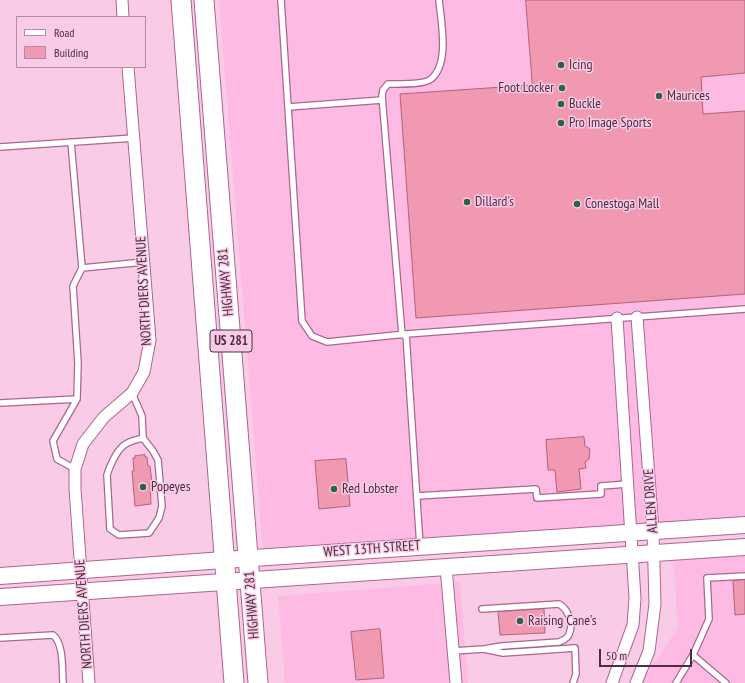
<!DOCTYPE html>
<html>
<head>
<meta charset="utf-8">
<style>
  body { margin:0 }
  #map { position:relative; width:745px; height:683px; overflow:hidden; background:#facbe7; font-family:"PT Sans Narrow",sans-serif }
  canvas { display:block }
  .legend { position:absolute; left:16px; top:16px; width:130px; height:52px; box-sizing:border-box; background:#facbe7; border:1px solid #b48ca5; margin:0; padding:5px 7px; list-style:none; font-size:12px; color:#4c2e41 }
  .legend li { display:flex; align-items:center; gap:8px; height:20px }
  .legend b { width:20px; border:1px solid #b48ca5 }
  .scale { position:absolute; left:599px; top:649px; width:93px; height:18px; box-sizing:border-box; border:2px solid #4c2e41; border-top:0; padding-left:5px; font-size:12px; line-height:14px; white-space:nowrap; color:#4c2e41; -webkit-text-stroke:3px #facbe7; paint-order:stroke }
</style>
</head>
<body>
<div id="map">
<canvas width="745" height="683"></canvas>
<ul class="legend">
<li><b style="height:5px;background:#fff"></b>Road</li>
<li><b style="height:11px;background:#f099b1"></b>Building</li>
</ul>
<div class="scale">50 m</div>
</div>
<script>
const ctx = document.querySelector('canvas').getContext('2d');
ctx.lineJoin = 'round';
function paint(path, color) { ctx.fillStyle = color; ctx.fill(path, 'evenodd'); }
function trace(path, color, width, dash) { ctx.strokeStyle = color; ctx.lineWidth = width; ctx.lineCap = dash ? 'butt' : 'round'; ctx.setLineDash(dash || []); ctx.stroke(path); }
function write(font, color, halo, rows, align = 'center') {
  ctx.font = font + ' "PT Sans Narrow",sans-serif'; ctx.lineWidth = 3; ctx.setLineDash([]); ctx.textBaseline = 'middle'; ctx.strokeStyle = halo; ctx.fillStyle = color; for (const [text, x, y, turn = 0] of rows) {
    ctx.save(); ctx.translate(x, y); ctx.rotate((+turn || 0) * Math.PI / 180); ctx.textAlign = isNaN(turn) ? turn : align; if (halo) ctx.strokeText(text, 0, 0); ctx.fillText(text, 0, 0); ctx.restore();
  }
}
const built = new Path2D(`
  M 219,0 L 745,0 L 745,520 L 263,552 Z
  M 745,553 L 745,683 L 640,683 L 678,628 L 673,558 Z
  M 460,582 L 468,683 L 285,683 L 278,596 Z`);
const building = new Path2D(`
  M 526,0 L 745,0 L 745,73 L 701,77 L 703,114 L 745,111 L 745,294 L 416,318 L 400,94 L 532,85 Z
  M 584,437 L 585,446 L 590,449 L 589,459 L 585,462 L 586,468 L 579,469 L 581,489 L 557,492 L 555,470 L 548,470 L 546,440 Z
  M 145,455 L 145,457 L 147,457 L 148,466 L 150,466 L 152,483 L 150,483 L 151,504 L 135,506 L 132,471 L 134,471 L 133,458 L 135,458 L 135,456 Z
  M 346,459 L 350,506 L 319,509 L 315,461 Z
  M 745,580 L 745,614 L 735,615 L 733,581 Z
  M 544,609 L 545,633 L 500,635 L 498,612 Z
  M 380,629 L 384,678 L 356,680 L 351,632 Z`);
const service = new Path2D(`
  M 281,0 L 302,321 L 312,336 L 327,342 L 406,334 L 745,309
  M 288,107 L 382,100
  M 71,142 L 82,268 L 73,286 L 78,363 L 77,399 L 53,441 L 57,459 L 75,469
  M 0,147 L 134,138
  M 82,268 L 144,262
  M 406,334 L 420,546
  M 402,335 L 382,96 L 383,90 L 388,84 C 398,84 424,85 431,79 C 450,64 441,21 439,0
  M 132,393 L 142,416 L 143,438 L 153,451 L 158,460 L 162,506 L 159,518 L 149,533 L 119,535 L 110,529 L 107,475 C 109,468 116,452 122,447 C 127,441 136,440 143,438
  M 0,403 L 77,399
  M 417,496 L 536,489 L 537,498 L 601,494 L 601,486 L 627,484
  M 482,609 L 559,604 C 568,609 574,624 569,634 C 568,639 563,640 559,642 L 502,646 L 484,649
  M 0,638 L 53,635 C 64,644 62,669 63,683
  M 453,651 L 484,649 L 503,653 L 575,648 L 576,674 L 573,683
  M 693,655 L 709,619 L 707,578 L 745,576
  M 676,683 L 693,655 L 726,683`);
const minor = new Path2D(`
  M 122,0 L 123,17
  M 446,567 L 456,683
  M 89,683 L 75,489 L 75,469 L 83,444 L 104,417 L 132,393 L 144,372 L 150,340 L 128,67
  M 612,683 L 633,625 L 635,598 L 617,318
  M 636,683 L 649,651 L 655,604 L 653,531 L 637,317`);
const secondary = new Path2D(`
  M 0,576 L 224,560 L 745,525
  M 0,597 L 745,547`);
const trunk = new Path2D(`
  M 181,0 L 234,683
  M 204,0 L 258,683`);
const markers = [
  [561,65,4,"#2b6249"],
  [562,88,4,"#2b6249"],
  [659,96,4,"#2b6249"],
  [561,104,4,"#2b6249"],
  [561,123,4,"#2b6249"],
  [467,202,4,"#2b6249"],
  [577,204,4,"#2b6249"],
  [143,487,4,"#2b6249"],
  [334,489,4,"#2b6249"],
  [520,621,4,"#2b6249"]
];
const shields = [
  [231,341,42]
];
const shieldNames = [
  ["US 281",231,341]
];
const poiNames = [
  ["Icing",569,65],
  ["Foot Locker",554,88,"right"],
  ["Maurices",667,96],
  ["Buckle",569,104],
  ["Pro Image Sports",569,123],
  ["Dillard's",475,202],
  ["Conestoga Mall",585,204],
  ["Popeyes",151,487],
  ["Red Lobster",342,489],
  ["Raising Cane's",528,621]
];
const streetNames = [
  ["HIGHWAY 281",226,282,-95],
  ["NORTH DIERS AVENUE",144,291,-93],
  ["ALLEN DRIVE",651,501,-94],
  ["WEST 13TH STREET",372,549,-4],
  ["HIGHWAY 281",252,605,-94],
  ["NORTH DIERS AVENUE",84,614,-94]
];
paint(built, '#fdbae3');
paint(building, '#f099b1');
trace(building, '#b3627a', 1);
trace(service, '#ab6592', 8);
trace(minor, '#ab6592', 13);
trace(secondary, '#ab6592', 18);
trace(trunk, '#ab6592', 21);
trace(service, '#fff', 5.5);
trace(minor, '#fff', 11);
trace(secondary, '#fff', 16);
trace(trunk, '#fff', 19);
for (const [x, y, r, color] of markers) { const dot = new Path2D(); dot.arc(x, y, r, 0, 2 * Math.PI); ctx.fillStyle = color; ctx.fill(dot); trace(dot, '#facbe7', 1.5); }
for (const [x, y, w] of shields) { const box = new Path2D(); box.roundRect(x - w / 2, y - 11, w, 22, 3); ctx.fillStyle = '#facbe7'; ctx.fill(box); trace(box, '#4c2e41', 1); }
write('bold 13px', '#4c2e41', null, shieldNames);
write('14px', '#4c2e41', '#facbe7', poiNames, 'left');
write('14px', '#4c2e41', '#facbe7', streetNames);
</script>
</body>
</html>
